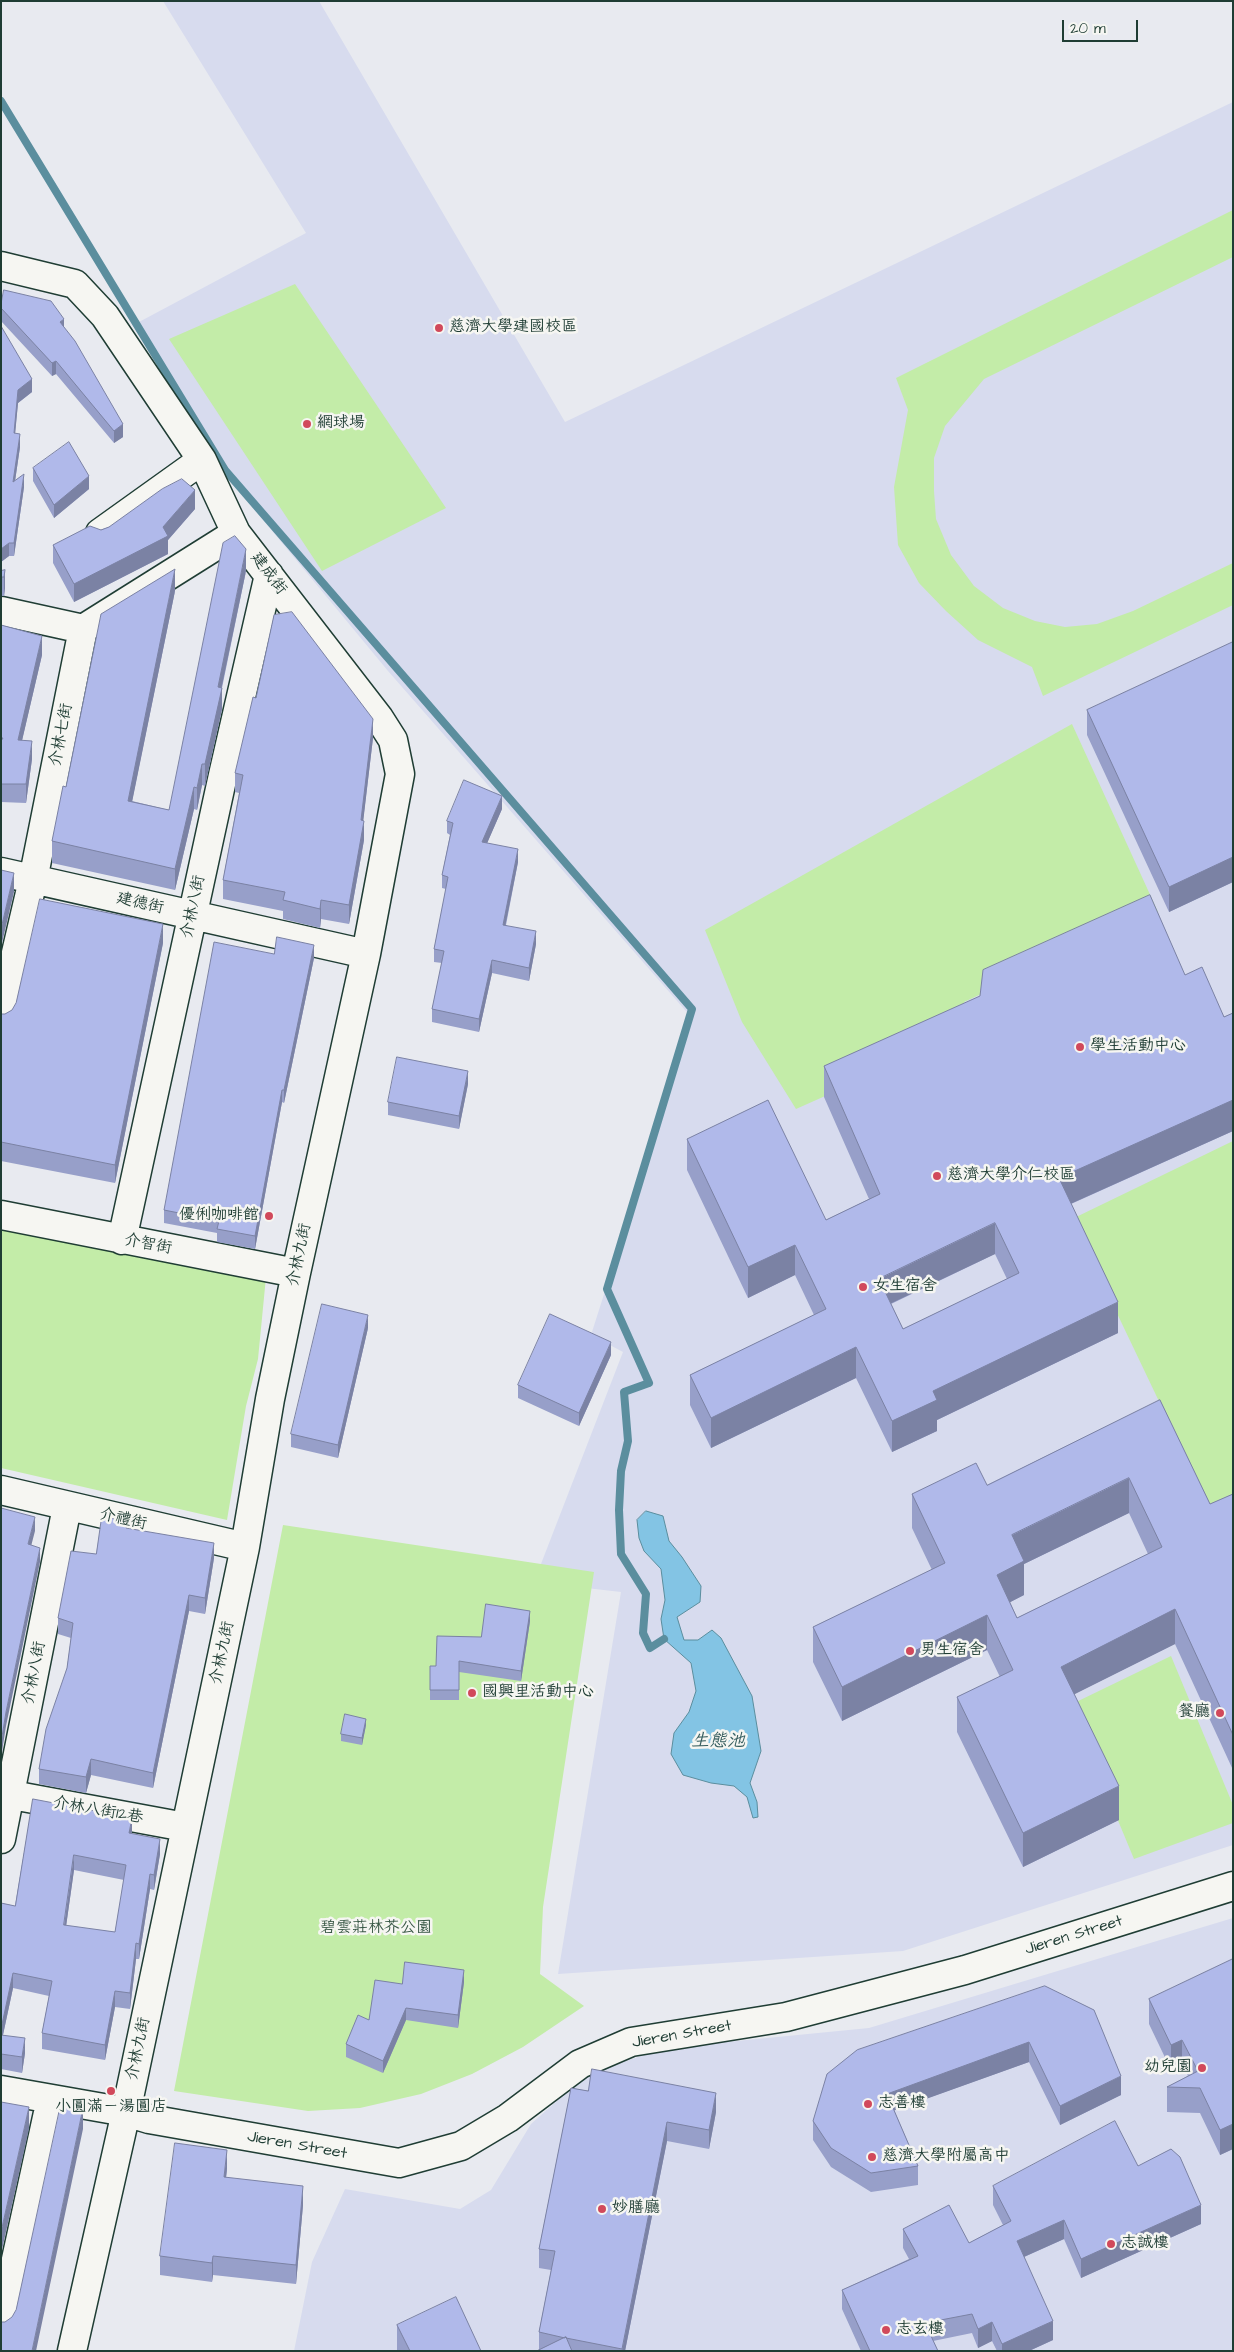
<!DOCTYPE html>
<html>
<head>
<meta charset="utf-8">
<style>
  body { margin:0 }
  #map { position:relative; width:1234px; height:2352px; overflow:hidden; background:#e8eaf0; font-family:"Architects Daughter",sans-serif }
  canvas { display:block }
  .frame { position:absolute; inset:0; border:2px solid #1f3d34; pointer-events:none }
  .scale { position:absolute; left:1062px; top:20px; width:76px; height:22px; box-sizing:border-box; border:2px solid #1f3d34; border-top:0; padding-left:6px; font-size:15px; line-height:18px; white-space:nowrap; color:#1f3d34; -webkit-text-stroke:4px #f6f6f2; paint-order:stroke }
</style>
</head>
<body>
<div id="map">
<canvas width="1234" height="2352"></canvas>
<div class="frame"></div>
<div class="scale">20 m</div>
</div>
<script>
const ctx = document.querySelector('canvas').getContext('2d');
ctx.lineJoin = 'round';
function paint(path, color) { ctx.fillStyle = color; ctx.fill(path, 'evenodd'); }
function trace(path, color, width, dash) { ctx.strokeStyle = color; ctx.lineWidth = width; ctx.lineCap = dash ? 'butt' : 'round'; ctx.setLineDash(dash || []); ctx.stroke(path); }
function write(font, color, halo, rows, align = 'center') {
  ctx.font = font + ' "Architects Daughter","LXGW WenKai TC",sans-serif'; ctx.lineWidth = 5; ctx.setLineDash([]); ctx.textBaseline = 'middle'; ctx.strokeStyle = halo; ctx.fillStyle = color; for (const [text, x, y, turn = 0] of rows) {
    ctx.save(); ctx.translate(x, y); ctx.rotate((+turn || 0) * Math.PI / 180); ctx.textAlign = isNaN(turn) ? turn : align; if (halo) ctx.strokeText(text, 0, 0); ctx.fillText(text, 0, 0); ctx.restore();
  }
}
const built = new Path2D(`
  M 163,1 L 319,1 L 565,422 L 1233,102 L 1233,1845 L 903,1951 L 558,1974 L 621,1592 L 534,1582 L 623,1352 L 591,1335 L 692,1018 L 388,671 L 249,503 L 139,322 L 306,233 Z
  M 1233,1918 L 1233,2351 L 294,2351 L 312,2262 L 345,2189 L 460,2209 L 491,2190 L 531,2124 L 587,2074 L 665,2048 L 869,2028 Z`);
const green = new Path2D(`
  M 1233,210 L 1233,257 L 984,379 L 945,426 L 934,458 L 934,491 L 936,519 L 951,555 L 974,586 L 1003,608 L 1035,621 L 1065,627 L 1097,624 L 1133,611 L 1233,563 L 1233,605 L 1043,696 L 1032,667 L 978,640 L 946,611 L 919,583 L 898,545 L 894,487 L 908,410 L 896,378 Z
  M 295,284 L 446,508 L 322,571 L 169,339 Z
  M 1072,724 L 1158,912 L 964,1002 L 980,1027 L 796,1109 L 742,1022 L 705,930 Z
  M 1233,1141 L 1233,1519 L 1218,1525 L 1072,1219 Z
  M 1,1226 L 87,1246 L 266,1277 L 258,1359 L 246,1406 L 227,1520 L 1,1468 Z
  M 283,1525 L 594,1572 L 543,1907 L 540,1974 L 584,2006 L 523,2047 L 472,2074 L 421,2094 L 360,2108 L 308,2111 L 174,2091 Z
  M 1171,1656 L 1233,1805 L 1233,1823 L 1134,1859 L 1070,1705 Z`);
const water = new Path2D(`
  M 646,1511 L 663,1516 L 669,1541 L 682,1557 L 701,1586 L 700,1602 L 677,1617 L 684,1640 L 698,1640 L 712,1630 L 721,1638 L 752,1696 L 761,1751 L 750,1783 L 757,1802 L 758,1817 L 753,1818 L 747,1797 L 734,1786 L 711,1783 L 683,1775 L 671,1754 L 674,1733 L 689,1712 L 696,1691 L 691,1663 L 664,1639 L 661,1619 L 665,1600 L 661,1569 L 644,1551 L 639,1538 L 637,1520 Z`);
const stream = new Path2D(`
  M 1,101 L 225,470 L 692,1009 L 607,1289 L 649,1383 L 624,1392 L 628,1441 L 621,1471 L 619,1510 L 621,1554 L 646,1594 L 643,1633 L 650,1648 L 664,1639`);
const minor = new Path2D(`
  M 1,266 L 75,284 L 105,316 L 202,460 L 236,533 L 379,718 L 393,740 L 400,774 L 366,954 L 296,1273 L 270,1399 L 245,1547 L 126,2112 L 72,2351
  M 100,533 L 202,460
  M 1,611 L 83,629
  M 1,872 L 366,954
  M 1,1017 L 33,880 L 83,629 L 236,533
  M 1,1215 L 296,1273
  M 122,1240 L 223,775 L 269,575
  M 1,1490 L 245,1547
  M 1,1793 L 185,1827
  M 1,1839 L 67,1507
  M 1,2090 L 126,2112 L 149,2119 L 399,2163 L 461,2146 L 508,2118 L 580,2064 L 631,2042 L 786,2017 L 965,1970 L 1233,1886
  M 1,2328 L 51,2099`);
const wall = new Path2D(`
  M 1,304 L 64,327 L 123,437 L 114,443 L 56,374 L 52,376 L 1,321 Z
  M 1,326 L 32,392 L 18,403 L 15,433 L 20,447 L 15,481 L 24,487 L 14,556 L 9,556 L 1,562 Z
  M 33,468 L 89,489 L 54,518 L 33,481 Z
  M 195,509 L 168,540 L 168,554 L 74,602 L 53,563 L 53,545 L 109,527 Z
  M 5,570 L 5,588 L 4,596 L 1,596 L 1,571 Z
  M 246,571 L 222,688 L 222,709 L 205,786 L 202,785 L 197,810 L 194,809 L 175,890 L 52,863 L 52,841 L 66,787 L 175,591 L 132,801 L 169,810 Z
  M 1,625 L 42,655 L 22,740 L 32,759 L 26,803 L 1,802 Z
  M 1233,642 L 1233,882 L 1169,912 L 1087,735 L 1087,710 Z
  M 373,738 L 363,821 L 364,840 L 349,924 L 321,919 L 320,928 L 283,919 L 283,911 L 223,899 L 223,880 L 239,793 L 235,792 L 235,773 Z
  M 502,809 L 487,843 L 518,862 L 506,925 L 536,944 L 529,981 L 492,973 L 479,1032 L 432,1022 L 432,1009 L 442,963 L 434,962 L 434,949 L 446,889 L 442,888 L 442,875 L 450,835 L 447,833 L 447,821 Z
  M 163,943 L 115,1183 L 1,1161 L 1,1014 L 5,1014 Z
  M 274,954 L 314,958 L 284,1103 L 282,1102 L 255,1249 L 217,1242 L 217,1233 L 164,1223 L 164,1210 Z
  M 1185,975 L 1224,1017 L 1233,1013 L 1233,1131 L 1071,1204 L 1118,1333 L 937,1420 L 937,1431 L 892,1452 L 856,1378 L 711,1448 L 690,1405 L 690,1375 L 814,1315 L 795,1275 L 748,1298 L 687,1170 L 687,1139 L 826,1220 L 869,1199 L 824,1097 L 824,1066 ZM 995,1254 L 1007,1279 L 903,1329 L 891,1304 Z
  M 468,1084 L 459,1129 L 388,1115 L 388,1102 Z
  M 368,1328 L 338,1458 L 291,1447 L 291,1434 Z
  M 611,1355 L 579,1426 L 518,1398 L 518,1385 Z
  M 1160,1400 L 1210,1504 L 1233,1494 L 1233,1770 L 1175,1644 L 1074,1694 L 1119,1820 L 1023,1867 L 957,1732 L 957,1697 L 1000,1677 L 987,1650 L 842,1721 L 813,1662 L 813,1627 L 932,1570 L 912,1528 L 912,1494 L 987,1485 ZM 1129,1513 L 1148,1554 L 1017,1618 L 1010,1602 L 1024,1595 L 1024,1564 Z
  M 128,1528 L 214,1558 L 205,1614 L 189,1611 L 153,1788 L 91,1775 L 86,1793 L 39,1784 L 39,1769 L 67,1668 L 71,1638 L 58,1634 L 58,1618 Z
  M 530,1621 L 521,1681 L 459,1672 L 459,1700 L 430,1700 L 430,1666 L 436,1666 L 481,1637 Z
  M 366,1725 L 362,1745 L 341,1741 L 341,1734 Z
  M 33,1799 L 132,1834 L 160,1854 L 154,1890 L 150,1889 L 139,1959 L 136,1959 L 130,2009 L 115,2007 L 105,2060 L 42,2049 L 42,2033 L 49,1996 L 13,1988 L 3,2035 L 25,2053 L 22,2073 L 1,2069 L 1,1903 L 15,1906 ZM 74,1870 L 124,1880 L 115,1932 L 66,1926 Z
  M 1233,1959 L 1233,2149 L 1220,2155 L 1200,2113 L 1167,2112 L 1167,2087 L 1188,2076 L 1182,2065 L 1171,2070 L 1149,2024 L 1149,1999 Z
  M 464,1982 L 458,2028 L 406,2020 L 383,2073 L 346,2057 L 346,2044 L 402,1984 Z
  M 1045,1986 L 1121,2095 L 1060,2125 L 1029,2062 L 894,2110 L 918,2166 L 918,2185 L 871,2192 L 831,2167 L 813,2140 L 813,2121 Z
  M 571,2088 L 716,2112 L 709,2149 L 667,2141 L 625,2351 L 537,2351 L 539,2350 L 539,2332 L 551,2270 L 539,2268 L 539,2249 Z
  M 1138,2166 L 1201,2224 L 1081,2278 L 1064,2239 L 1024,2257 L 1053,2340 L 1029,2351 L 997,2351 L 992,2341 L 978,2348 L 972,2333 L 933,2341 L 938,2351 L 861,2351 L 842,2309 L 842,2290 L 909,2259 L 903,2248 L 903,2229 L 969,2243 L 1003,2225 L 993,2205 L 993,2186 Z
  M 227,2169 L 226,2177 L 303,2205 L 296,2284 L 213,2275 L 212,2282 L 160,2275 L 160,2256 Z
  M 397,2325 L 481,2351 L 397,2351 Z`);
const shadedWall = new Path2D(`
  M 64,319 L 64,332 L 60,322 Z
  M 56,361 L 56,374 L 52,376 L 52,363 Z
  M 32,379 L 32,392 L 18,403 L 14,446 L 14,433 L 18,390 Z
  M 123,424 L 123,437 L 114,443 L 114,431 Z
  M 20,434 L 20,447 L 13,495 L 13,482 Z
  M 24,474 L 24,487 L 14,556 L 14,543 Z
  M 89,476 L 89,489 L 54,518 L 54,505 Z
  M 195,490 L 195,509 L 168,540 L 168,554 L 74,602 L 74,584 L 163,527 Z
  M 9,543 L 9,556 L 1,562 L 1,549 Z
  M 246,549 L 246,571 L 221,690 L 222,688 L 222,709 L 205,786 L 205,764 L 218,687 Z
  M 175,569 L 175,591 L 128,822 L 128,801 Z
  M 5,570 L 5,588 L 4,596 L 4,577 Z
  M 42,636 L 42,655 L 18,758 L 18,740 Z
  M 373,719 L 373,738 L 361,840 L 361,820 Z
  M 32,741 L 32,759 L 26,803 L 26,784 Z
  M 202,764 L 202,785 L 197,810 L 197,788 Z
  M 194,787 L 194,809 L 175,890 L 175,869 Z
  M 502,796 L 502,809 L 482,855 L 482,842 Z
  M 364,821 L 364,840 L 349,924 L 349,905 Z
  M 518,849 L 518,862 L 503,937 L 503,925 Z
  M 1233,857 L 1233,882 L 1169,912 L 1169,887 Z
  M 14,873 L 14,892 L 1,947 L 1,929 Z
  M 321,900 L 321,919 L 320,928 L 320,909 Z
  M 163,924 L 163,943 L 115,1183 L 115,1165 Z
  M 536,931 L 536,944 L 529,981 L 529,968 Z
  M 314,945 L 314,958 L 284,1103 L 284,1090 Z
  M 492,960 L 492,973 L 479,1032 L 479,1019 Z
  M 468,1071 L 468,1084 L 459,1129 L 459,1116 Z
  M 282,1090 L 282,1102 L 255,1249 L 255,1236 Z
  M 1233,1100 L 1233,1131 L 1059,1209 L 1059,1178 Z
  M 995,1223 L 995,1254 L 879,1309 L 879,1279 Z
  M 795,1245 L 795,1275 L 748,1298 L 748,1267 Z
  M 1118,1302 L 1118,1333 L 937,1420 L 937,1431 L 892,1452 L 892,1421 L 933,1391 Z
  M 368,1315 L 368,1328 L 338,1458 L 338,1445 Z
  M 611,1342 L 611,1355 L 579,1426 L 579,1413 Z
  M 856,1347 L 856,1378 L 711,1448 L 711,1418 Z
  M 1129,1478 L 1129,1513 L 1024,1564 L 1024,1595 L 997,1609 L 997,1575 L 1012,1535 Z
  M 35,1517 L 35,1531 L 28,1558 L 28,1544 Z
  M 214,1543 L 214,1558 L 205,1614 L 205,1598 Z
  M 40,1548 L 40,1562 L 6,1726 L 1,1758 L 1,1743 L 6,1712 Z
  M 189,1595 L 189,1611 L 153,1788 L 153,1773 Z
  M 1175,1609 L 1175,1644 L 1061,1701 L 1061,1667 Z
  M 530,1611 L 530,1621 L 521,1681 L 521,1671 Z
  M 987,1615 L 987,1650 L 842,1721 L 842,1687 Z
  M 366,1719 L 366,1725 L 362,1745 L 362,1738 Z
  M 91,1759 L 91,1775 L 86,1793 L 86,1777 Z
  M 1119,1786 L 1119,1820 L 1023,1867 L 1023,1833 Z
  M 132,1818 L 132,1833 L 129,1849 L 129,1833 Z
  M 160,1839 L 160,1854 L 154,1890 L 154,1875 Z
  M 74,1855 L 74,1870 L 64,1941 L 64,1925 Z
  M 150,1874 L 150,1889 L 139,1959 L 139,1944 Z
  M 136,1943 L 136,1959 L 130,2009 L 130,1993 Z
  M 464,1970 L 464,1982 L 458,2028 L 458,2015 Z
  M 13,1973 L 13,1988 L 1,2044 L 1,2029 Z
  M 115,1991 L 115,2007 L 105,2060 L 105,2045 Z
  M 406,2008 L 406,2020 L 383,2073 L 383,2061 Z
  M 25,2038 L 25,2053 L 22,2073 L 22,2057 Z
  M 1182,2040 L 1182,2065 L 1171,2070 L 1171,2045 Z
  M 1029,2042 L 1029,2062 L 887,2113 L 887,2094 Z
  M 1121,2076 L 1121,2095 L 1060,2125 L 1060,2106 Z
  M 716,2093 L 716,2112 L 709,2149 L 709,2130 Z
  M 29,2107 L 29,2129 L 1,2254 L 1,2232 Z
  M 83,2108 L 83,2129 L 36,2351 L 32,2351 Z
  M 667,2122 L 667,2141 L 625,2351 L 622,2351 Z
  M 1233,2124 L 1233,2149 L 1220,2155 L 1220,2130 Z
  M 227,2150 L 227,2169 L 224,2196 L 224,2177 Z
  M 303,2186 L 303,2205 L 296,2284 L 296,2265 Z
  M 1201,2205 L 1201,2224 L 1081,2278 L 1081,2259 Z
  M 1064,2220 L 1064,2239 L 1017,2260 L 1017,2241 Z
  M 213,2256 L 213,2275 L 212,2282 L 212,2263 Z
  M 1053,2321 L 1053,2340 L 1029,2351 L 1002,2351 L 1002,2344 Z
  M 992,2322 L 992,2341 L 978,2348 L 978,2329 Z`);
const building = new Path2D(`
  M 4,290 L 51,301 L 64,319 L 60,322 L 75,341 L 123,424 L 114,431 L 56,361 L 52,363 L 1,308 L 1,304 Z
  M 1,326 L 32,379 L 18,390 L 14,433 L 20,434 L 13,482 L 24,474 L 14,543 L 9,543 L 1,549 Z
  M 69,442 L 89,476 L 54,505 L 33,468 Z
  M 182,479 L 195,490 L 163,527 L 168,536 L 74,584 L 53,545 L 90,526 L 101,530 L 109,527 L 162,489 Z
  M 235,536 L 246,549 L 218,687 L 222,688 L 205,764 L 202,764 L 197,788 L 194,787 L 175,869 L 52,841 L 63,786 L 66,787 L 101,614 L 175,569 L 128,801 L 169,810 L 223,543 Z
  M 5,570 L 4,577 L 1,577 L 1,571 Z
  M 292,612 L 373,719 L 361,820 L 364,821 L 349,905 L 321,900 L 320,909 L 283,900 L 285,892 L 223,880 L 243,775 L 235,773 L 253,697 L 256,698 L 274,615 Z
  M 1,625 L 42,636 L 18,740 L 32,741 L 26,784 L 1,784 L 1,739 L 3,739 L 1,736 Z
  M 1233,642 L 1233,857 L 1169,887 L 1087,710 Z
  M 464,780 L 502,796 L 482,842 L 518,849 L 503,925 L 536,931 L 529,968 L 492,960 L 479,1019 L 432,1009 L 444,951 L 434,949 L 448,877 L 442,875 L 453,823 L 447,821 Z
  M 1,870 L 14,873 L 1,929 Z
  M 1150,895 L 1185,975 L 1202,967 L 1224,1017 L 1233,1013 L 1233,1100 L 1059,1178 L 1118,1302 L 933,1391 L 937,1400 L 892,1421 L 856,1347 L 711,1418 L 690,1375 L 826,1309 L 795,1245 L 748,1267 L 687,1139 L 768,1100 L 826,1220 L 880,1194 L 824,1066 L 980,996 L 983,970 ZM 995,1223 L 1019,1273 L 903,1329 L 879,1279 Z
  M 40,899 L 163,924 L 115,1165 L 1,1142 L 1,1014 L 5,1014 L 12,1010 L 16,1003 Z
  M 277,937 L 314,945 L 284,1090 L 282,1090 L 255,1236 L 217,1229 L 219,1221 L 164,1210 L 214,942 L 274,954 Z
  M 397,1057 L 468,1071 L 459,1116 L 388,1102 Z
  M 322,1304 L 368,1315 L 338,1445 L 291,1434 Z
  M 550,1314 L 611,1342 L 579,1413 L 518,1385 Z
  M 1160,1400 L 1210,1504 L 1233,1494 L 1233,1735 L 1175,1609 L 1061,1667 L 1119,1786 L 1023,1833 L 957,1697 L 1013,1670 L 987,1615 L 842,1687 L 813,1627 L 945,1563 L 912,1494 L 976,1463 L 987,1485 ZM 1129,1478 L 1162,1547 L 1017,1618 L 997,1575 L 1024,1561 L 1012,1535 Z
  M 1,1508 L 35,1517 L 28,1544 L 40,1548 L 6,1712 L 1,1743 Z
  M 102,1517 L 128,1521 L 126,1528 L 214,1543 L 205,1598 L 189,1595 L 153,1773 L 91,1759 L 86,1777 L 39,1769 L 46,1729 L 67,1668 L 73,1623 L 58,1618 L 71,1551 L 96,1554 Z
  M 486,1604 L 530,1611 L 521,1671 L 459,1661 L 459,1690 L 430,1690 L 430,1666 L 436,1666 L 437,1636 L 481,1637 Z
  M 345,1714 L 366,1719 L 362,1738 L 341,1734 Z
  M 33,1799 L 132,1818 L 129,1833 L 160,1839 L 154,1875 L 150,1874 L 139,1944 L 136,1943 L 130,1993 L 115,1991 L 105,2045 L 42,2033 L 52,1981 L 13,1973 L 1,2029 L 1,1903 L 15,1906 ZM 74,1855 L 126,1865 L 115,1932 L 64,1925 Z
  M 1233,1959 L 1233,2124 L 1220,2130 L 1200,2088 L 1167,2087 L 1198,2071 L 1182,2040 L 1171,2045 L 1149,1999 Z
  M 405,1962 L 464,1970 L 458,2015 L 406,2008 L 383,2061 L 346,2044 L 358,2015 L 369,2020 L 375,1980 L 402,1984 Z
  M 1045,1986 L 1094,2010 L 1121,2076 L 1060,2106 L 1029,2042 L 887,2094 L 918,2166 L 871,2173 L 831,2148 L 813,2121 L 827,2074 L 857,2050 Z
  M 1,2035 L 25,2038 L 22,2057 L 1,2054 Z
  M 592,2069 L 716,2093 L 709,2130 L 667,2122 L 622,2349 L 566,2338 L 566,2337 L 565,2338 L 539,2332 L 555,2251 L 539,2249 L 571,2088 L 588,2091 Z
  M 1,2102 L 29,2107 L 1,2232 Z
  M 61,2104 L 83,2108 L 32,2351 L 1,2351 L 1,2322 L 5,2322 L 12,2317 L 16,2310 Z
  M 1115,2121 L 1138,2166 L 1171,2149 L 1180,2157 L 1201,2205 L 1081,2259 L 1064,2220 L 1017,2241 L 1053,2321 L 1002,2344 L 992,2322 L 978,2329 L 972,2314 L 925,2323 L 938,2351 L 870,2351 L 842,2290 L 918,2256 L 903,2229 L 949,2205 L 969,2243 L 1011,2221 L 993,2186 Z
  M 175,2143 L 227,2150 L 224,2177 L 303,2186 L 296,2265 L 213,2256 L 212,2263 L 160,2256 Z
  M 456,2297 L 481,2351 L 410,2351 L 397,2325 Z
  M 566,2337 L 572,2351 L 537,2351 Z`);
const markers = [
  [439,328,5,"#d1495b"],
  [307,424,5,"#d1495b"],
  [1080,1047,5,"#d1495b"],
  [937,1176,5,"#d1495b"],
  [269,1216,5,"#d1495b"],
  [863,1287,5,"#d1495b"],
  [910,1651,5,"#d1495b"],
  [472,1693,5,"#d1495b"],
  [1220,1713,5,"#d1495b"],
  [1202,2068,5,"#d1495b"],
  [111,2091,5,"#d1495b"],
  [868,2104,5,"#d1495b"],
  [872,2157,5,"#d1495b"],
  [602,2209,5,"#d1495b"],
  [1111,2244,5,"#d1495b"],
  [886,2330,5,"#d1495b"]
];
const poiNames = [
  ["慈濟大學建國校區",449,328],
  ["網球場",317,424],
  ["學生活動中心",1090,1047],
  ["慈濟大學介仁校區",947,1176],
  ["優俐咖啡館",259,1216,"right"],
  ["女生宿舍",873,1287],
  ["男生宿舍",920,1651],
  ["國興里活動中心",482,1693],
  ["餐廳",1210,1713,"right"],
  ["幼兒園",1192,2068,"right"],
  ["志善樓",878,2104],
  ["小圓滿－湯圓店",111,2108,"center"],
  ["慈濟大學附屬高中",882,2157],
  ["妙膳廳",612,2209],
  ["志誠樓",1121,2244],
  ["志玄樓",896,2330]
];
const streetNames = [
  ["建成街",268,574,53],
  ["介林七街",62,735,-79],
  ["建德街",140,904,13],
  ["介林八街",194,907,-78],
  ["介智街",148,1245,11],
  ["介林九街",300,1255,-78],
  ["介禮街",123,1520,13],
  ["介林九街",223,1653,-78],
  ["介林八街",35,1673,-79],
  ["介林八街12巷",98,1811,10],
  ["Jieren Street",1074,1936,-17],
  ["Jieren Street",682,2035,-10],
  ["介林九街",139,2049,-78],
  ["Jieren Street",297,2146,10]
];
const parkNames = [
  ["碧雲莊林芥公園",376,1929]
];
const waterNames = [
  ["生態池",718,1742]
];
paint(built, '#d7dbee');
paint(green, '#c3eca8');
paint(water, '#83c4e4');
trace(water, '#5b8e9e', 1);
trace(stream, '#5b8e9e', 8);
trace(minor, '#1f3d34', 31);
trace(minor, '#f6f6f2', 28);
paint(wall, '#979fc9');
paint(shadedWall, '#7b82a4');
paint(building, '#b0b9ea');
trace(building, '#7b82a4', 1);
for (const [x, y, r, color] of markers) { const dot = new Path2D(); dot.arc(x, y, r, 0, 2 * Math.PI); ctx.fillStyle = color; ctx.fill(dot); trace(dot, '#f6f6f2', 2); }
write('16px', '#1f3d34', '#f6f6f2', poiNames, 'left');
write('16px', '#1f3d34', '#f6f6f2', streetNames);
write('16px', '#385745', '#f6f6f2', parkNames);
write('italic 18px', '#385f60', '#f6f6f2', waterNames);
</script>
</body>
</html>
